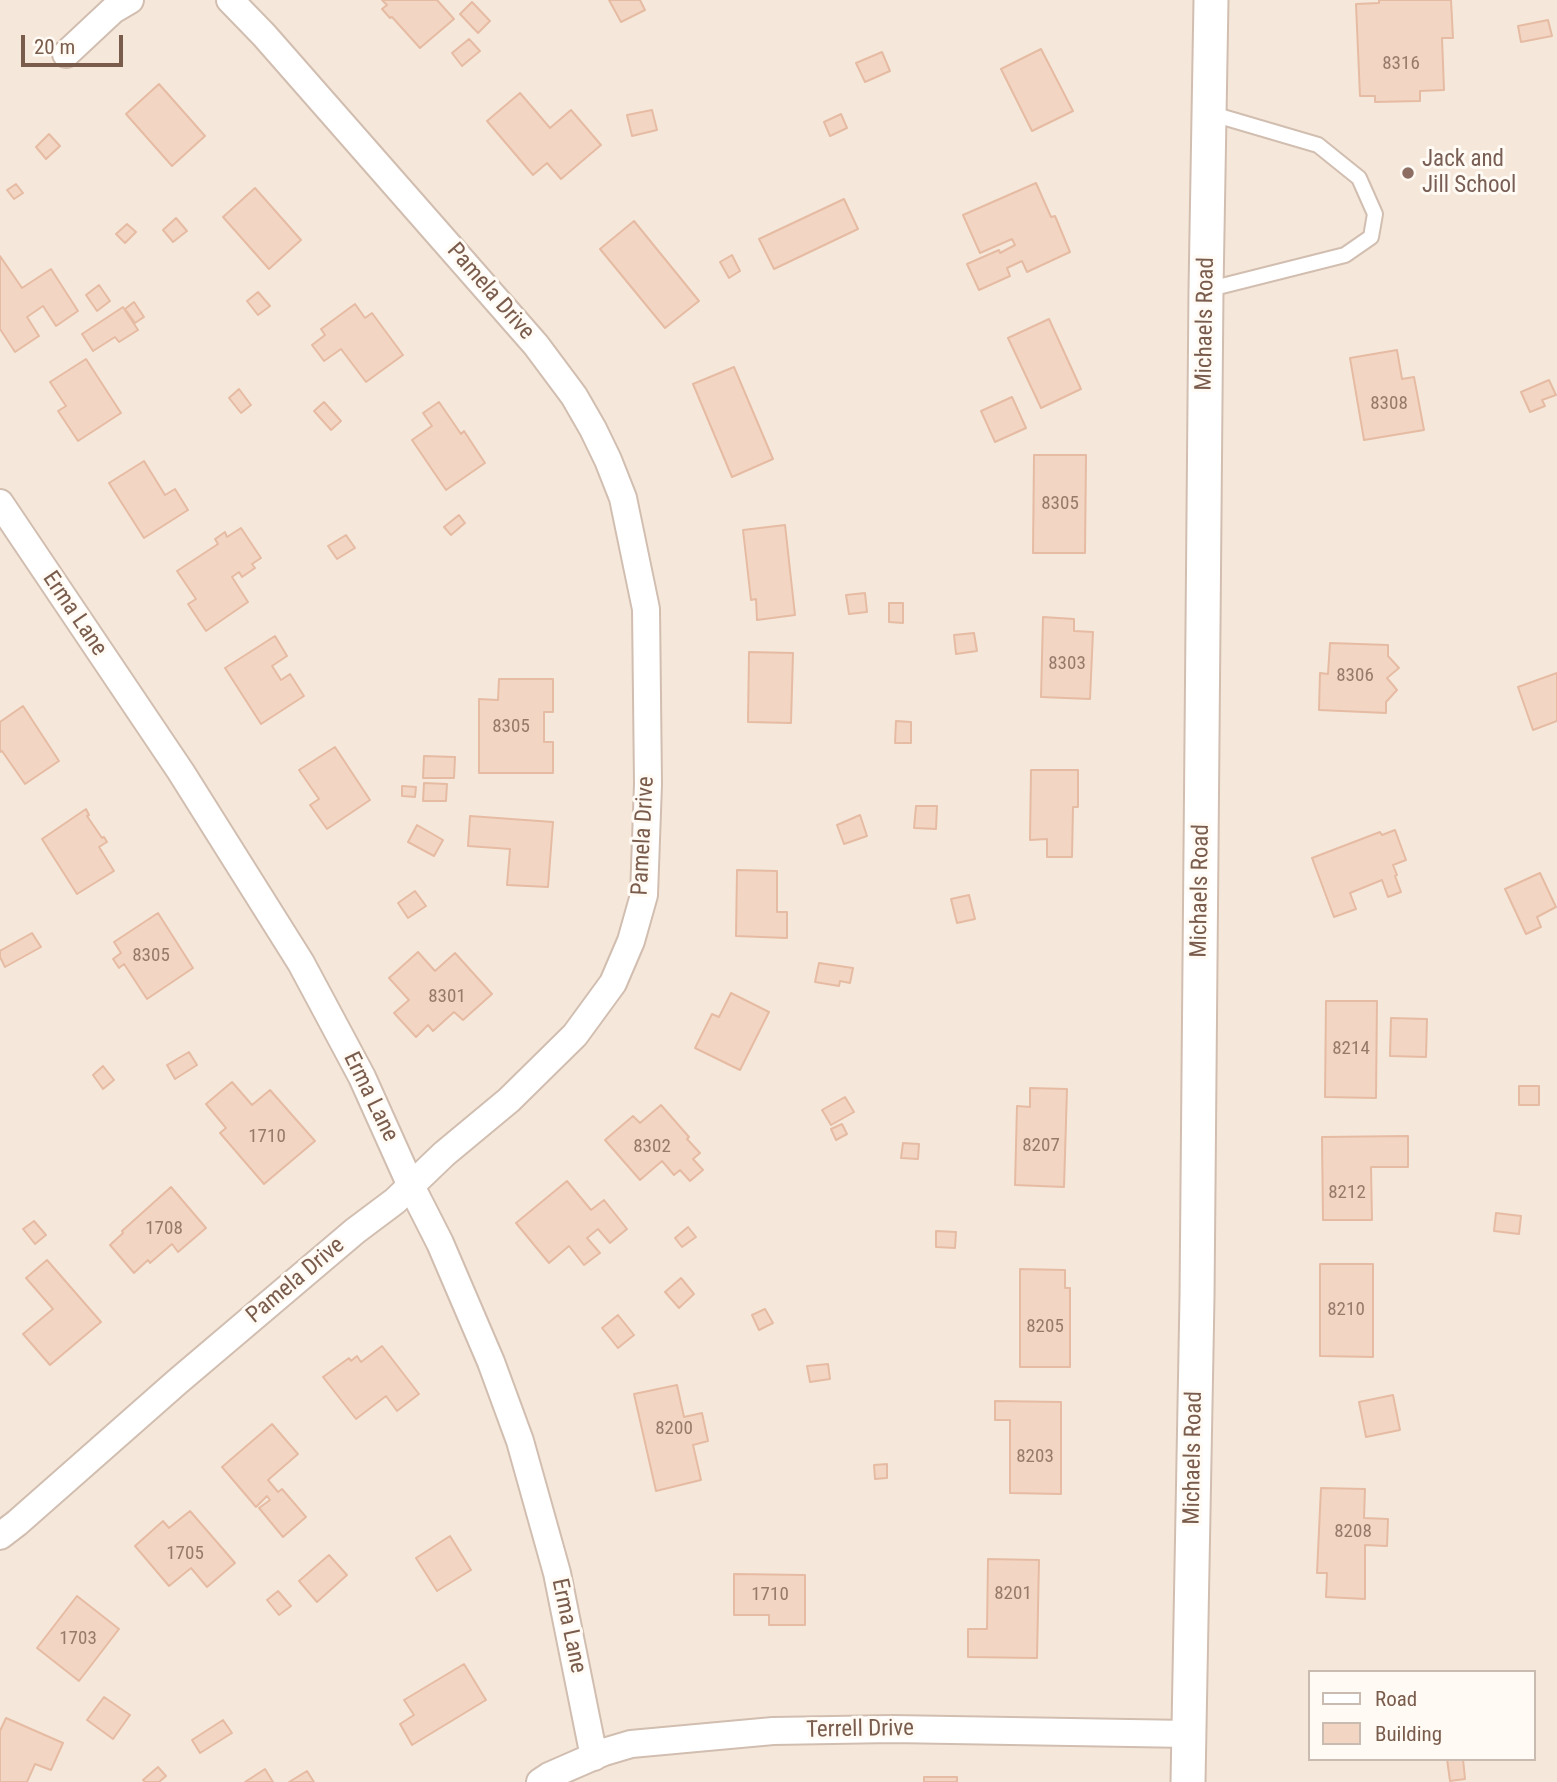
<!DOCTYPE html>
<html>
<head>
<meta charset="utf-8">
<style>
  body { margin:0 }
  #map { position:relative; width:1557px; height:1782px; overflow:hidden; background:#fdf6ec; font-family:"Roboto Condensed",sans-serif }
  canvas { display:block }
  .legend { position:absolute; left:1308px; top:1670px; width:228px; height:91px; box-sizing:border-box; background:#fffaf3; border:2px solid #cabbb1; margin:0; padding:9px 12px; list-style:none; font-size:21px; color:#7a5c4d }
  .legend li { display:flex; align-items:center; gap:14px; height:35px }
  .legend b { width:35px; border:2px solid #cabbb1 }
  .scale { position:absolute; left:21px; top:35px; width:102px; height:32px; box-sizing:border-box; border:4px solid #7a5c4d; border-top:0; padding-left:9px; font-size:21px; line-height:24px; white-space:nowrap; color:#7a5c4d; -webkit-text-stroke:5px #fffaf3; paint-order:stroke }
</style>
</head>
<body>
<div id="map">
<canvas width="1557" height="1782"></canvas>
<ul class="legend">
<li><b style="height:9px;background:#fff"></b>Road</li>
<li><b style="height:19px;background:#f3d5c3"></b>Building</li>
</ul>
<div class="scale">20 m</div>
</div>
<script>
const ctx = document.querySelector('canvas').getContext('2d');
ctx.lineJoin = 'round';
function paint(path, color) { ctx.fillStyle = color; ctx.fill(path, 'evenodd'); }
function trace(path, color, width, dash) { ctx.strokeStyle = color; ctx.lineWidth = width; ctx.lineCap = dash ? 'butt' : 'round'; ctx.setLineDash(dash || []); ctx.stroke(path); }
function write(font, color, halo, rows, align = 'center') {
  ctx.font = font + ' "Roboto Condensed",sans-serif'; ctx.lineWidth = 6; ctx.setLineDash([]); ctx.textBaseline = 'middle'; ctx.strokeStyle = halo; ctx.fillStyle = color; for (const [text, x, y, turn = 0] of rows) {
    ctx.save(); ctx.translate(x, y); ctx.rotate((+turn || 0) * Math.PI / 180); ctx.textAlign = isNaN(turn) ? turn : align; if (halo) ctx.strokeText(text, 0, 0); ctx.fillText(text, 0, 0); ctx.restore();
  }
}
const residential = new Path2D(`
  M 0,0 L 1557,0 L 1557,1782 L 0,1782 ZM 1310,1672 L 1534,1672 L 1534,1759 L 1310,1759 Z`);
const building = new Path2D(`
  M 382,0 L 437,0 L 454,19 L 420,48 L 392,17 L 390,18 L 382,9 L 387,5 Z
  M 609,0 L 640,0 L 645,10 L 621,22 Z
  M 1379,0 L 1451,0 L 1453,38 L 1442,38 L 1444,90 L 1420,91 L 1420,101 L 1375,102 L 1375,96 L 1360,96 L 1356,4 L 1379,3 Z
  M 472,2 L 490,21 L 478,33 L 460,14 Z
  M 1548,20 L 1552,36 L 1521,42 L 1518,26 Z
  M 469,39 L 480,51 L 462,66 L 452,53 Z
  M 1041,49 L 1073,111 L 1032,131 L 1001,69 Z
  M 882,52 L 890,71 L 865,82 L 856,63 Z
  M 159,84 L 205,136 L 172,166 L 126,114 Z
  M 520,93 L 550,128 L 571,110 L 601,145 L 561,179 L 547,163 L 533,175 L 487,121 Z
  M 652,110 L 657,130 L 632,136 L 627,115 Z
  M 841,114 L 847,128 L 830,136 L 824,122 Z
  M 49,134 L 60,146 L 46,159 L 36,147 Z
  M 1036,183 L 1051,217 L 1055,216 L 1070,252 L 1027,272 L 1022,261 L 1007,268 L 1010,276 L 979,290 L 967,264 L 999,250 L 1000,253 L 1015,245 L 1012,239 L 980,253 L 963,215 Z
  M 16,184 L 23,193 L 14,199 L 7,190 Z
  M 255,188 L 301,240 L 269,269 L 223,217 Z
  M 844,199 L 858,229 L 774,269 L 759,239 Z
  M 176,218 L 187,231 L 173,242 L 163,230 Z
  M 634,221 L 699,301 L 665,328 L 600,249 Z
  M 127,224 L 136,232 L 125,243 L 116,234 Z
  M 732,255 L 740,271 L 729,278 L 720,262 Z
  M 0,256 L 22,288 L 51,269 L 78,311 L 56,326 L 43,306 L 27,317 L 39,336 L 15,352 L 0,329 Z
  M 99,285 L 110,301 L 97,311 L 86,295 Z
  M 258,292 L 270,306 L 258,315 L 247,301 Z
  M 134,302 L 144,317 L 135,323 L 125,309 Z
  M 355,304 L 365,318 L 372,313 L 403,355 L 366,382 L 341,349 L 324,361 L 312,345 L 325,335 L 321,329 Z
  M 123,307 L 138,330 L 119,342 L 115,337 L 93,351 L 82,334 Z
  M 1049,319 L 1081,389 L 1041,408 L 1008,338 Z
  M 1397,350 L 1402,379 L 1414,377 L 1424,430 L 1364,440 L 1350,358 Z
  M 86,359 L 121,413 L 78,441 L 58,411 L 66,406 L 50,382 Z
  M 734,367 L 773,459 L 732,477 L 693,384 Z
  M 1549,380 L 1556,395 L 1542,400 L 1545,406 L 1530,412 L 1521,392 Z
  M 239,389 L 251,405 L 241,413 L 229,398 Z
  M 1012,397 L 1026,428 L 995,442 L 981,411 Z
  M 324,402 L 341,421 L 331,430 L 314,411 Z
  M 439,402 L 461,434 L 464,431 L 485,463 L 446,490 L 412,440 L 432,426 L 423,413 Z
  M 1034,455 L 1086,455 L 1085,553 L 1033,553 Z
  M 144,461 L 165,495 L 175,489 L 188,510 L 144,538 L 109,483 Z
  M 459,515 L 465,523 L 451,535 L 444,527 Z
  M 785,525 L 795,615 L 757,620 L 756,599 L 751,600 L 743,530 Z
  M 241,528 L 261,558 L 252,564 L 255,568 L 242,577 L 239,572 L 232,577 L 248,602 L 206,631 L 188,604 L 196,599 L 177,571 L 218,544 L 215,539 L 225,532 L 227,537 Z
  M 346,535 L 355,548 L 337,559 L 328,546 Z
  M 865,593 L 867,612 L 849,614 L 846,595 Z
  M 889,603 L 903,603 L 903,623 L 889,622 Z
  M 1043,617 L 1074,619 L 1074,631 L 1093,632 L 1090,699 L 1041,697 Z
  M 974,633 L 977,651 L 956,654 L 954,635 Z
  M 275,636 L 287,656 L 272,666 L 281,680 L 290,674 L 304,696 L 261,724 L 225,668 Z
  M 1330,643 L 1388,645 L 1388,656 L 1399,668 L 1387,678 L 1397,690 L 1386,702 L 1386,713 L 1319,710 L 1320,673 L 1328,674 Z
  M 749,652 L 793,653 L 791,723 L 748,722 Z
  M 1557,673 L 1557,721 L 1533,730 L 1518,687 Z
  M 499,679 L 553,679 L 553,712 L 544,712 L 544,742 L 553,742 L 553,773 L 479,773 L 479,699 L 498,700 Z
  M 23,706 L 59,761 L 25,784 L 2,751 L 0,752 L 0,722 Z
  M 896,721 L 911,722 L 911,743 L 895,743 Z
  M 335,747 L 370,800 L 327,829 L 310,805 L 319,799 L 299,770 Z
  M 424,756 L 455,757 L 454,778 L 423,778 Z
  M 1031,770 L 1078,770 L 1078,807 L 1073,807 L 1072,857 L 1047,857 L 1047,839 L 1030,840 Z
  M 424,783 L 447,784 L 446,801 L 423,801 Z
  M 402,786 L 416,787 L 415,797 L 402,796 Z
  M 916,806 L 937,806 L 936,829 L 914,828 Z
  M 86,809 L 89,815 L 87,816 L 102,838 L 104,837 L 107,842 L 99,847 L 114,871 L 77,894 L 42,839 Z
  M 860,815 L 867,836 L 844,844 L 837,825 Z
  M 470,816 L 553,822 L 548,887 L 507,885 L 510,849 L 468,846 Z
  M 417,825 L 443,840 L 434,856 L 408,842 Z
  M 1395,830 L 1406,860 L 1393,865 L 1397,875 L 1395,876 L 1401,892 L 1388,897 L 1382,880 L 1350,893 L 1356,909 L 1334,917 L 1312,858 L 1380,832 L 1382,835 Z
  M 737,870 L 777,871 L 777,912 L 787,912 L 787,938 L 736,936 Z
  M 1540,873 L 1556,907 L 1537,917 L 1541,927 L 1526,934 L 1505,889 Z
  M 415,891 L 426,906 L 408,918 L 398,903 Z
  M 969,895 L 975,919 L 957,923 L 951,899 Z
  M 158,913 L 193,968 L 147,999 L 124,964 L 119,968 L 113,959 L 121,953 L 114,942 Z
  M 32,933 L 41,947 L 5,967 L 0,957 L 0,951 Z
  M 418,952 L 435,971 L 455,953 L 492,994 L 463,1020 L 454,1012 L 433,1031 L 428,1025 L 416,1037 L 394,1013 L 409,1000 L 389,978 Z
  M 819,963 L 853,968 L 850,983 L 840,981 L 839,986 L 815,982 Z
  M 731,993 L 769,1012 L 740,1070 L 695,1048 L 712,1014 L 719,1017 Z
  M 1326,1001 L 1377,1001 L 1376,1098 L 1325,1097 Z
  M 1391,1018 L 1427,1019 L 1426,1057 L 1390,1056 Z
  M 189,1052 L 197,1065 L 175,1079 L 167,1065 Z
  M 103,1066 L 114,1080 L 103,1089 L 93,1075 Z
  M 232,1082 L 252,1105 L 270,1090 L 315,1141 L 264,1184 L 220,1133 L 226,1128 L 206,1104 Z
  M 1519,1086 L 1539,1086 L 1539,1105 L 1519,1105 Z
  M 1030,1088 L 1067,1089 L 1064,1187 L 1015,1185 L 1017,1106 L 1030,1107 Z
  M 845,1097 L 854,1112 L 831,1125 L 822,1110 Z
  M 661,1105 L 689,1137 L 687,1139 L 700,1153 L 693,1159 L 703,1170 L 690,1181 L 680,1170 L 674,1175 L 662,1161 L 640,1180 L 605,1140 L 633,1116 L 640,1123 Z
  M 842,1124 L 847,1134 L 836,1140 L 831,1129 Z
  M 1408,1136 L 1408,1167 L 1371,1167 L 1372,1220 L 1323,1220 L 1322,1137 Z
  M 903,1143 L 919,1144 L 918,1159 L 901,1158 Z
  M 567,1181 L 591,1210 L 604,1200 L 627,1229 L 610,1243 L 598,1229 L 587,1238 L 600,1253 L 584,1265 L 569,1246 L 549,1263 L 516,1223 Z
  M 171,1187 L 206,1228 L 178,1252 L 172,1244 L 150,1263 L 148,1260 L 134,1273 L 110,1245 L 123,1233 L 122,1231 Z
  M 1496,1213 L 1521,1216 L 1519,1234 L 1494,1231 Z
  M 34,1221 L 46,1235 L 35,1244 L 23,1229 Z
  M 688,1227 L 696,1237 L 682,1247 L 675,1238 Z
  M 936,1231 L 956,1232 L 955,1248 L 936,1247 Z
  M 47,1260 L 101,1322 L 50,1365 L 23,1334 L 53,1309 L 26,1278 Z
  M 1320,1264 L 1373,1264 L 1373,1357 L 1320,1356 Z
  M 1020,1269 L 1065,1270 L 1065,1288 L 1070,1288 L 1070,1367 L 1020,1367 Z
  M 681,1278 L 694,1294 L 679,1308 L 665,1292 Z
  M 765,1309 L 773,1323 L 759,1330 L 752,1315 Z
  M 618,1315 L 634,1335 L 618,1348 L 602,1328 Z
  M 382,1346 L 419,1394 L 397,1411 L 386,1396 L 356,1419 L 323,1377 L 349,1358 L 351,1361 L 357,1356 L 361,1362 Z
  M 828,1364 L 830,1379 L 810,1382 L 807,1366 Z
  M 677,1385 L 684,1417 L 702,1413 L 708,1441 L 693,1445 L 701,1480 L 656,1491 L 634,1394 Z
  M 1393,1395 L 1400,1430 L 1366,1437 L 1359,1402 Z
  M 995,1401 L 1061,1402 L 1061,1494 L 1010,1493 L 1010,1420 L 995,1420 Z
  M 272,1424 L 298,1454 L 268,1480 L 278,1492 L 282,1489 L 306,1517 L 283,1537 L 259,1508 L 270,1500 L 267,1496 L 256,1507 L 222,1467 Z
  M 887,1464 L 887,1478 L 875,1479 L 874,1465 Z
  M 1321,1488 L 1365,1489 L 1364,1518 L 1388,1519 L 1387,1546 L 1365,1545 L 1365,1599 L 1326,1597 L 1327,1573 L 1317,1573 Z
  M 190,1511 L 235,1563 L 207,1587 L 191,1568 L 169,1586 L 135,1546 L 163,1521 L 169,1528 Z
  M 450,1536 L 471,1570 L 437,1591 L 416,1558 Z
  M 329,1555 L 347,1575 L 317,1602 L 299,1581 Z
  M 988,1559 L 1039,1560 L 1037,1658 L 968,1657 L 968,1629 L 987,1629 Z
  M 734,1574 L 805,1575 L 805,1625 L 769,1625 L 769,1615 L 734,1615 Z
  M 278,1591 L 291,1606 L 279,1615 L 267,1600 Z
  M 77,1596 L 119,1629 L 79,1681 L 37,1648 Z
  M 464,1664 L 486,1700 L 412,1745 L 400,1724 L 414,1715 L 404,1700 Z
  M 104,1697 L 130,1715 L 113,1739 L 87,1720 Z
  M 6,1718 L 63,1743 L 51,1770 L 35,1764 L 27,1782 L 0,1782 L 0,1731 Z
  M 223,1720 L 232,1733 L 200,1753 L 192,1740 Z
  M 1447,1759 L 1463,1759 L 1465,1779 L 1450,1781 Z
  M 158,1767 L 166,1776 L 159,1782 L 145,1782 L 143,1780 Z
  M 265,1769 L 273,1782 L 245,1782 Z
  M 307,1771 L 314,1782 L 289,1782 Z
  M 924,1777 L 957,1777 L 957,1782 L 924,1782 Z`);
const service = new Path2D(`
  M 1206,290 L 1345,255 L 1371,237 L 1375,214 L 1359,178 L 1318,145 L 1209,113`);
const minor = new Path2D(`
  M 66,54 L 113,10 L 130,0
  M 0,503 L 181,772 L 301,963 L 362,1077 L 411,1186 L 440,1243 L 491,1362 L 520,1441 L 557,1573 L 594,1757
  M 0,1536 L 17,1523 L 177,1382 L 355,1231 L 395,1201 L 444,1154 L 509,1100 L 575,1035 L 613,983 L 631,941 L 644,895 L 648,784 L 646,609 L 623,498 L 608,460 L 593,429 L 574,396 L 536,345 L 264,35 L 230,0
  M 540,1782 L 549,1776 L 604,1752 L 631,1744 L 773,1731 L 892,1729 L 1189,1734`);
const tertiary = new Path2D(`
  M 1188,1782 L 1197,1297 L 1206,290 L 1211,0`);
const markers = [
  [1408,173,7,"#8d6e63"]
];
const numberNames = [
  ["8316",1401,64],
  ["8308",1389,404],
  ["8305",1060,504],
  ["8303",1067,664],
  ["8306",1355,676],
  ["8305",511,727],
  ["8305",151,956],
  ["8301",447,997],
  ["8214",1351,1049],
  ["1710",267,1137],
  ["8207",1041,1146],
  ["8302",652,1147],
  ["8212",1347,1193],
  ["1708",164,1229],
  ["8210",1346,1310],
  ["8205",1045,1327],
  ["8200",674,1429],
  ["8203",1035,1457],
  ["8208",1353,1532],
  ["1705",185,1554],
  ["8201",1013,1594],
  ["1710",770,1595],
  ["1703",78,1639]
];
const educationNames = [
  ["Jack and",1422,160],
  ["Jill School",1422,186]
];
const streetNames = [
  ["Pamela Drive",490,292,49],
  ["Michaels Road",1206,324,-89],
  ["Erma Lane",74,614,56],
  ["Pamela Drive",644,836,-87],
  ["Michaels Road",1201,891,-89],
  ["Erma Lane",370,1097,64],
  ["Pamela Drive",296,1281,-40],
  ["Michaels Road",1194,1458,-89],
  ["Erma Lane",568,1626,78],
  ["Terrell Drive",860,1730,-1]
];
paint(residential, '#f5e8da');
paint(building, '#f3d5c3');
trace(building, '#e6bba3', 2);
trace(service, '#d1beb0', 18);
trace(minor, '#d1beb0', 30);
trace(tertiary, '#d1beb0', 37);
trace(service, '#fff', 14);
trace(minor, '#fff', 26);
trace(tertiary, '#fff', 33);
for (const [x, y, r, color] of markers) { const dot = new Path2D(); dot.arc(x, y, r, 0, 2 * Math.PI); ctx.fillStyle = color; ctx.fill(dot); trace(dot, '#fffaf3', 2.5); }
write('19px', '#987a6a', null, numberNames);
write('23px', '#785e54', '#fffaf3', educationNames, 'left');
write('23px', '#7a5c4d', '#fffaf3', streetNames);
</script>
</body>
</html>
